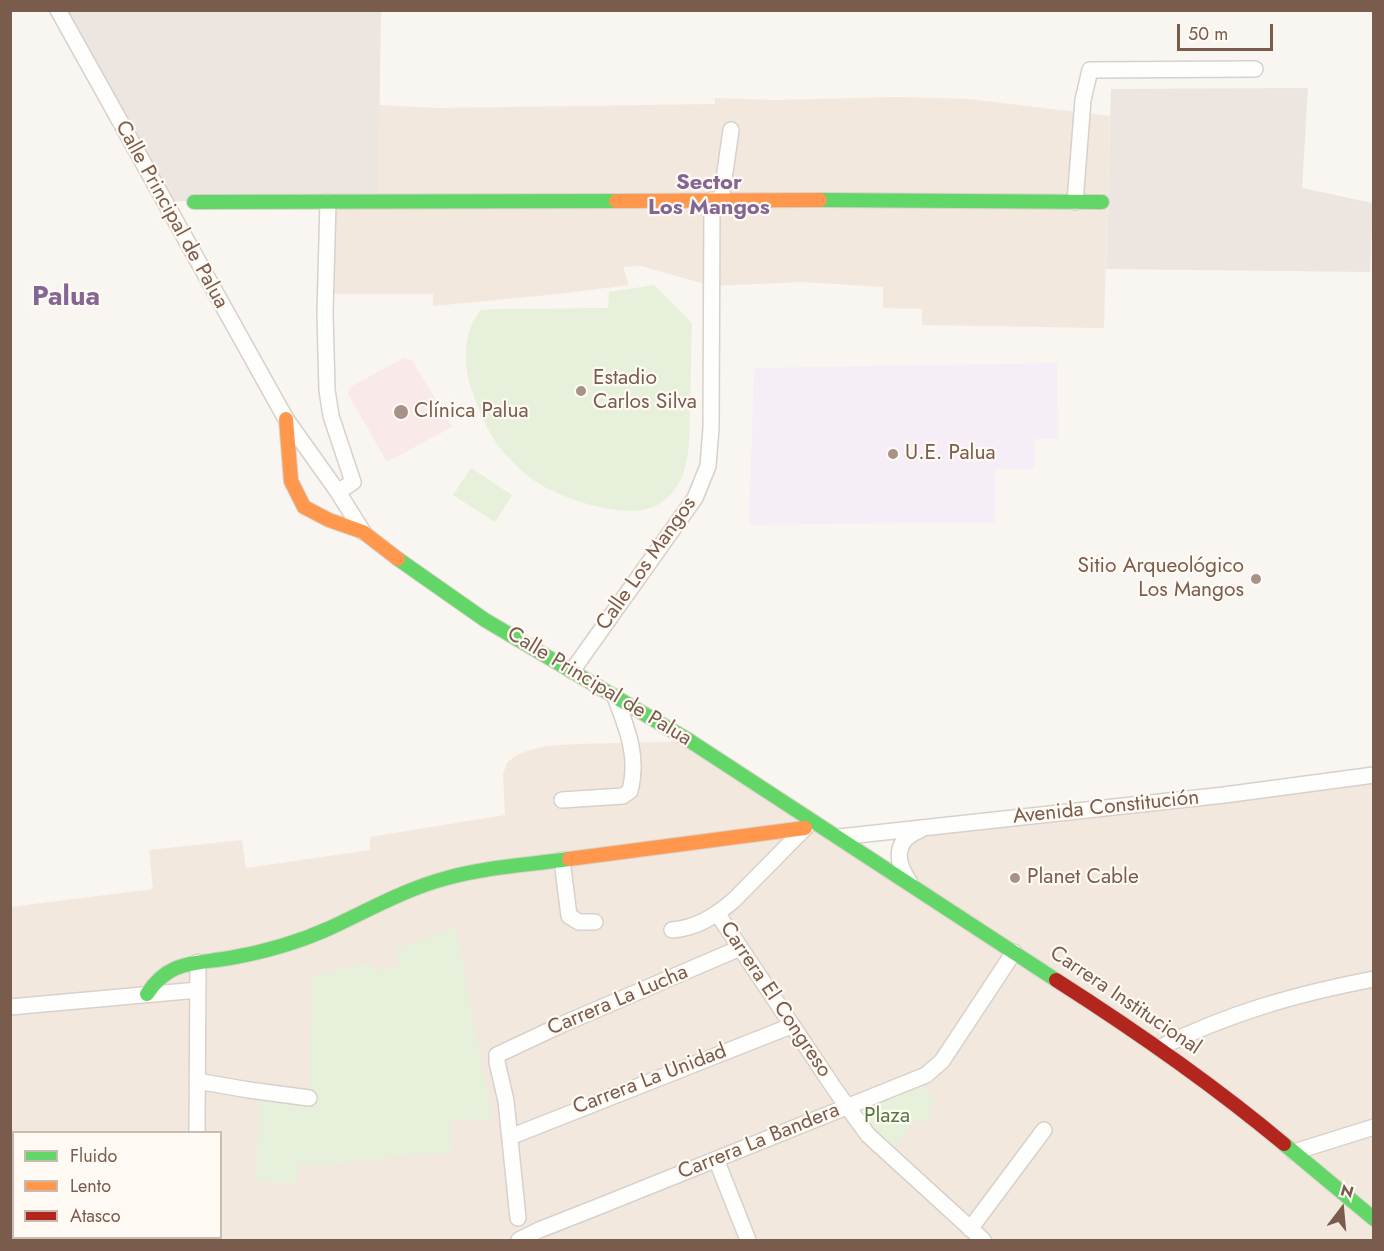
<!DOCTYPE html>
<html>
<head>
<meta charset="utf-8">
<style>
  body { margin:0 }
  #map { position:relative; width:1384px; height:1251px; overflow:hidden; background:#f9f5f0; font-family:Jost,sans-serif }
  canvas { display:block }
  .frame { position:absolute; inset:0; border:12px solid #7a5c4d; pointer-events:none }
  .legend { position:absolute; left:12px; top:1131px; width:210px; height:108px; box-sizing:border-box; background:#fffaf3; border:2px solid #cabbb1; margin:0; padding:8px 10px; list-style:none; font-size:18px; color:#7a5c4d }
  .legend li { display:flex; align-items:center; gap:12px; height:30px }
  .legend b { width:30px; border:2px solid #cabbb1 }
  .north { position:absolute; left:1312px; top:1179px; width:60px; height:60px; -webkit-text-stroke:4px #fffaf3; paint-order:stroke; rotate:16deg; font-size:16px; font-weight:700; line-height:24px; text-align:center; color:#7a5c4d }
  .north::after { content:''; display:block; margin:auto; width:21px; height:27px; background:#7a5c4d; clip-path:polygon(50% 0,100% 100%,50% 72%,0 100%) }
  .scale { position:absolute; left:1177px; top:24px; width:96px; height:27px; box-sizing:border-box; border:3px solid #7a5c4d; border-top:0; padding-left:8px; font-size:18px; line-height:21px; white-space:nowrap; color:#7a5c4d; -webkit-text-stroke:4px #fffaf3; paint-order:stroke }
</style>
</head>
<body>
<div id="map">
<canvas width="1384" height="1251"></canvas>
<div class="frame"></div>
<ul class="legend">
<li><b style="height:8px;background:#63d668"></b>Fluido</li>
<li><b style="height:8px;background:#ff974d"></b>Lento</li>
<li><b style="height:8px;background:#b3261e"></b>Atasco</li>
</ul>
<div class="north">N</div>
<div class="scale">50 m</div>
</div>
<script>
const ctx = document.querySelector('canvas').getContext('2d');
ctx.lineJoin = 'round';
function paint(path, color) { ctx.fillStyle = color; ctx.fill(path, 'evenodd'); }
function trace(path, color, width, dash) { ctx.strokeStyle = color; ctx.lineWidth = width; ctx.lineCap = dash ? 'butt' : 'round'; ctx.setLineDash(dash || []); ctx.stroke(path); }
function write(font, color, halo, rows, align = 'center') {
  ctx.font = font + ' Jost,sans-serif'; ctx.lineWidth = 4.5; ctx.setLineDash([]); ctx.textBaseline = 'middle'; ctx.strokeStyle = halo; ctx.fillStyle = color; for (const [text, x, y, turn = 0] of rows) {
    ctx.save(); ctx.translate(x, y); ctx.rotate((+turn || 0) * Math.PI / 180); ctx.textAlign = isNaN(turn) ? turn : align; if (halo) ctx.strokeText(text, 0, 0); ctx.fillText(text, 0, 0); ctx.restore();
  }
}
const residential = new Path2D(`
  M 897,97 L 969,99 L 1110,116 L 1104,328 L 922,325 L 922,309 L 883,308 L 883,287 L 803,282 L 712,286 L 641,266 L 623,267 L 629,285 L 558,294 L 433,306 L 433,294 L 325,294 L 328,202 L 378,202 L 379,105 L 439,108 L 715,104 L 715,98 L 776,100 Z
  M 690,741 L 901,869 L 907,837 L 1373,775 L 1373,1240 L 11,1240 L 10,907 L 153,889 L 149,850 L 242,840 L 246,868 L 370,850 L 370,837 L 505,815 L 503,774 L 507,763 L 515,756 L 527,751 L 546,746 L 578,744 ZM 14,1132 L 220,1132 L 220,1238 L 14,1238 Z`);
const industrial = new Path2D(`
  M 58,11 L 381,11 L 378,202 L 163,201 Z
  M 1308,88 L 1302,188 L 1373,203 L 1370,272 L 1106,269 L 1111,89 Z`);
const education = new Path2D(`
  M 1057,363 L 1058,439 L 1035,439 L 1034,469 L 995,469 L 995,522 L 749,525 L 754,368 Z`);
const medical = new Path2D(`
  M 404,358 L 412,360 L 452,427 L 387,462 L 348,394 L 350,387 Z`);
const green = new Path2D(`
  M 654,285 L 692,323 C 691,350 691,378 690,405 C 689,430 691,459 680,481 C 674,493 663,504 650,508 C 621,518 567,500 541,485 C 530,478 519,469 510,459 C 490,440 480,413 471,388 C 463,363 463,331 481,310 L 495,309 L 608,308 L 609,292 Z
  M 471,468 L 512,495 L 495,522 L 453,495 Z
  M 456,927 L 492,1118 L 450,1121 L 453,1153 L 399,1156 L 325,1166 L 299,1165 L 297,1183 L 256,1182 L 260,1092 L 309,1097 L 312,976 L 369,962 L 373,971 L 400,966 L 395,950 Z
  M 913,1081 L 939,1100 L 937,1103 L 933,1101 L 929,1106 L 933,1109 L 929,1114 L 931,1116 L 924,1123 L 916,1118 L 890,1155 L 847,1107 Z`);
const street = new Path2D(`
  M 58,10 L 286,419 L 338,492 L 363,532
  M 721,200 L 731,130
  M 328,202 L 325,313 L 327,390 L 331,416 L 353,482 L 338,492
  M 1075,202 L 1083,100 L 1090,70 L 1255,69
  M 572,671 L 695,498 L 708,466 L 711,428 L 712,200
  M 562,800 L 623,796 L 630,791 C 639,757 627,728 615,697
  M 839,837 L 1224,795 L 1374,775
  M 562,860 L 569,916 L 579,922 L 595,922
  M 909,881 C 895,861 894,840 920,830
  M 717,913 L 834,1088 L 868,1135 L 983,1240
  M 672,930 C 697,928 715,916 734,900 L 807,826
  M 10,1007 L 198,990
  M 1159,1048 C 1229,1013 1296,994 1374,979
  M 197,1081 L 249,1090 L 309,1098
  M 197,1132 L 198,962
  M 510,1137 L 791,1026
  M 1294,1152 L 1374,1127
  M 716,1159 L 748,1240
  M 518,1218 L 506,1101 L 497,1062 L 497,1055 L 563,1024 L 740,948
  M 970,1229 L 1044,1130
  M 197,1240 L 197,1238
  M 519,1240 L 539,1230 L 595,1208 L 926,1075 L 942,1061 L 1014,952`);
const fast = new Path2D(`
  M 820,200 L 1102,202
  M 194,202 L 616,201
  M 398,559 L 485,620 L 690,741 L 1056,980
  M 147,994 C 169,960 194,964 230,958 C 264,952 299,942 330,928 C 369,910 405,889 447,878 C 486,867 528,865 569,859
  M 1284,1144 L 1374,1219`);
const slow = new Path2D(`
  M 616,201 L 820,200
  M 286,419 L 291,481 L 304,507 L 329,520 L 363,532 L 398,559
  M 569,859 L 805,828`);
const jam = new Path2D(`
  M 1056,980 C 1136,1031 1211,1083 1284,1144`);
const markers = [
  [581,391,6,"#a69286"],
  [401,412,8,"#a69286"],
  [893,454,6,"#a69286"],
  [1256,579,6,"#a69286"],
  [1015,878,6,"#a69286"]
];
const streetNames = [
  ["Calle Principal de Palua",171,215,61],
  ["Calle Los Mangos",647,564,-55],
  ["Calle Principal de Palua",599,687,31],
  ["Avenida Constitución",1106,808,-6],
  ["Carrera El Congreso",775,1000,56],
  ["Carrera La Lucha",618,1001,-23],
  ["Carrera Institucional",1125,1001,34],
  ["Carrera La Unidad",650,1080,-21],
  ["Carrera La Bandera",759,1142,-22]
];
const poiNames = [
  ["Estadio",593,379],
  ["Carlos Silva",593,403],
  ["Clínica Palua",414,412],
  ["U.E. Palua",905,454],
  ["Sitio Arqueológico",1244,567,"right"],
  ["Los Mangos",1244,591,"right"],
  ["Planet Cable",1027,878]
];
const parkNames = [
  ["Plaza",887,1117]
];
const neighbourhoodNames = [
  ["Sector",709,184],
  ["Los Mangos",709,209]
];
const districtNames = [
  ["Palua",66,298]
];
paint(residential, '#f2e8de');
paint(industrial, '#ede5e0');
paint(education, '#f6eef6');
paint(medical, '#fae9e9');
paint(green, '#e7f0db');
trace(street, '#d7d1cb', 18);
trace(fast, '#d9d2cb', 16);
trace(slow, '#d9d2cb', 16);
trace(jam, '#d9d2cb', 16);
trace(street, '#fefefd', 15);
trace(fast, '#63d668', 14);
trace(slow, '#ff974d', 14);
trace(jam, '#b3261e', 14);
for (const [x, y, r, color] of markers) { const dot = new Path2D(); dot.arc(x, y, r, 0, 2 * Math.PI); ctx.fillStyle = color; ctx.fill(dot); trace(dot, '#fffaf3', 2); }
write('21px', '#7a5c4d', '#fffaf3', streetNames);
write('21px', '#7a5c4d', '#fffaf3', poiNames, 'left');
write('21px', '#537a41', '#fffaf3', parkNames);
write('bold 22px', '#846695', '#fffaf3', neighbourhoodNames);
write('bold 27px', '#846695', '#fffaf3', districtNames);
</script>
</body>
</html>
